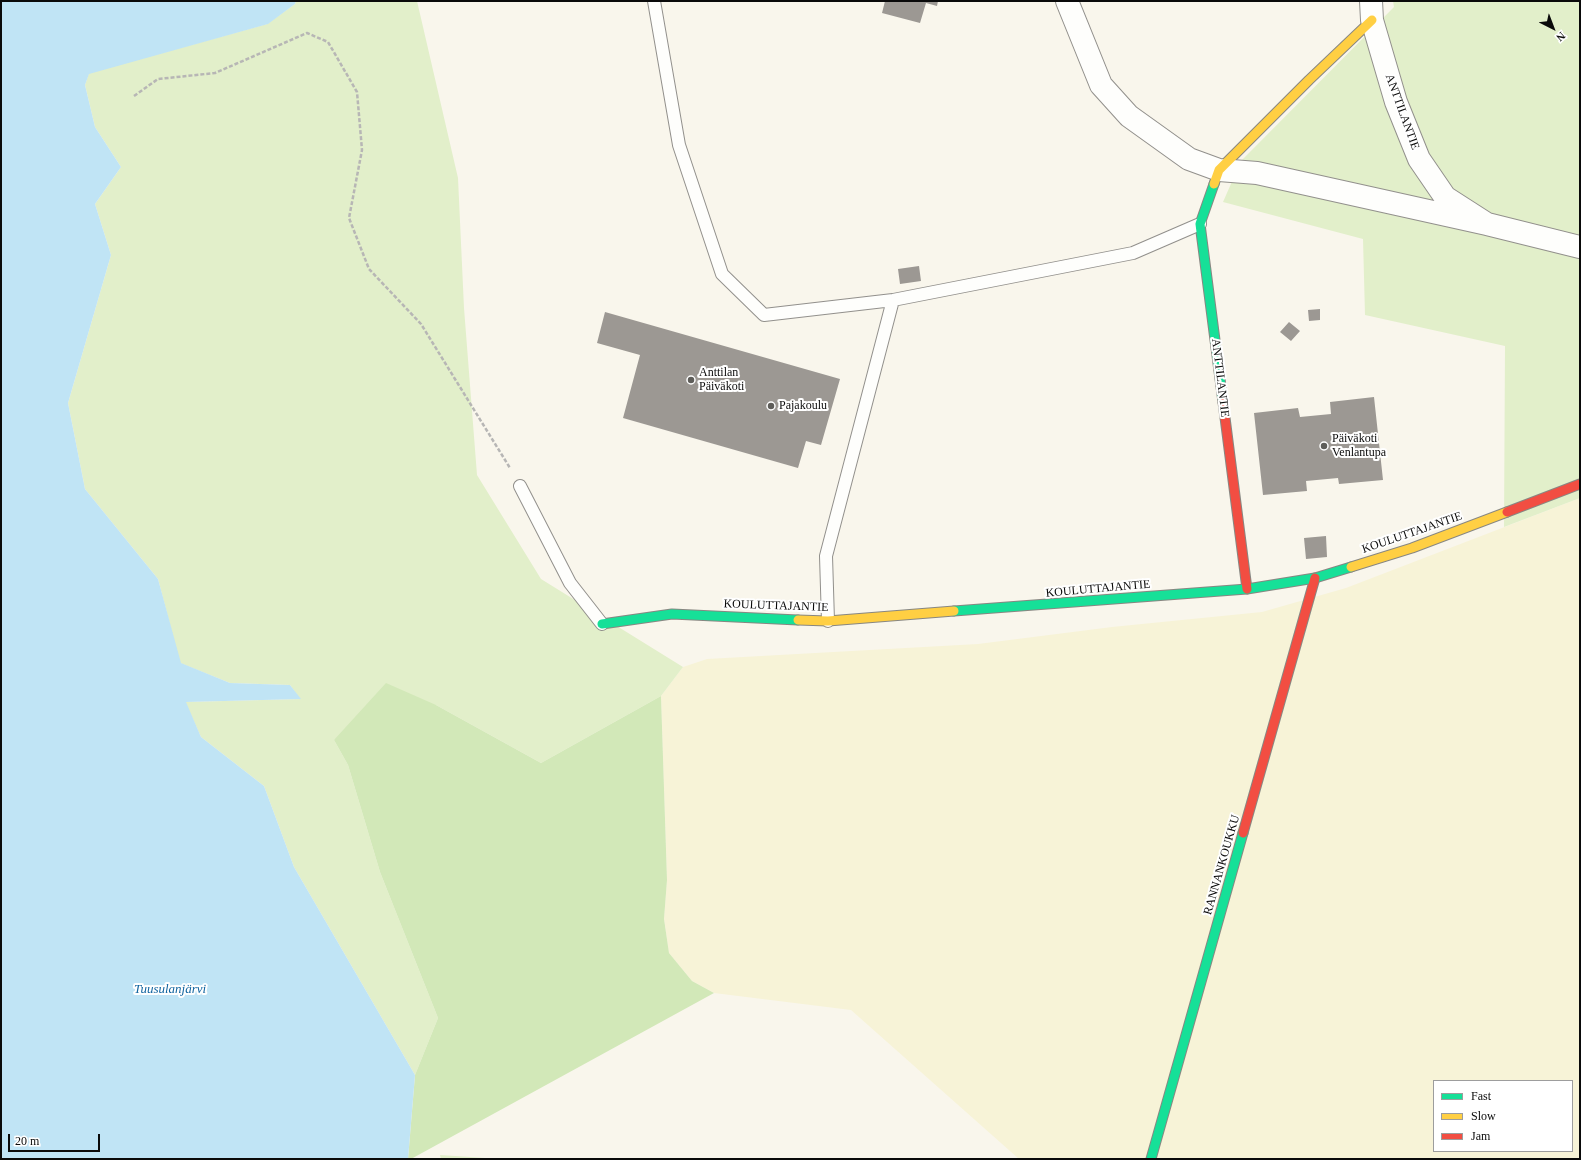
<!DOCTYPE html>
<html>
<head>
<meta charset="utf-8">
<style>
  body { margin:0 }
  #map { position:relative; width:1581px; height:1160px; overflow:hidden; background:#f9f6ec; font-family:Georgia,serif }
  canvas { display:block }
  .frame { position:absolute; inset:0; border:2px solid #0a0a0a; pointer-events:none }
  .legend { position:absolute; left:1433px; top:1080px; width:140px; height:72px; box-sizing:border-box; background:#fff; border:1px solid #9d9d9d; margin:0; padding:5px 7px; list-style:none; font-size:12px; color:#0a0a0a }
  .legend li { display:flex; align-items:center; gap:8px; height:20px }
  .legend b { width:20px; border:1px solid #9d9d9d }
  .north { position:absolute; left:1533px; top:8px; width:40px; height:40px; -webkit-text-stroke:3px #fff; paint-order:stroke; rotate:138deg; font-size:11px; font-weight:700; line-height:16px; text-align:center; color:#0a0a0a }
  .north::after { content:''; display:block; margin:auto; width:14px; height:18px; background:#0a0a0a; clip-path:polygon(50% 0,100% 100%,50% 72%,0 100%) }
  .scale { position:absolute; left:8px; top:1134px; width:92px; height:18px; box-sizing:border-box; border:2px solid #0a0a0a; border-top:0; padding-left:5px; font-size:12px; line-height:14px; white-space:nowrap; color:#0a0a0a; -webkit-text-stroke:3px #fff; paint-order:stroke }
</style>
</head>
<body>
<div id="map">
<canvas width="1581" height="1160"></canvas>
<div class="frame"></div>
<ul class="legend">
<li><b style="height:5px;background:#16e098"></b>Fast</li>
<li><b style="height:5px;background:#ffcf43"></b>Slow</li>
<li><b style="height:5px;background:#f24e42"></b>Jam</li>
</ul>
<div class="north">N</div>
<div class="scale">20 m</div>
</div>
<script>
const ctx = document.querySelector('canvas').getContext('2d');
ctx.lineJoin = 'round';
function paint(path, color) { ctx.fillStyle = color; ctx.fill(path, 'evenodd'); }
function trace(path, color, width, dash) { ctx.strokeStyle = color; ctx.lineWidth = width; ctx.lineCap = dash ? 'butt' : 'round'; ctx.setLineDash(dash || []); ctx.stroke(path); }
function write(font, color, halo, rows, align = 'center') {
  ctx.font = font + ' Georgia,serif'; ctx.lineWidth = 4; ctx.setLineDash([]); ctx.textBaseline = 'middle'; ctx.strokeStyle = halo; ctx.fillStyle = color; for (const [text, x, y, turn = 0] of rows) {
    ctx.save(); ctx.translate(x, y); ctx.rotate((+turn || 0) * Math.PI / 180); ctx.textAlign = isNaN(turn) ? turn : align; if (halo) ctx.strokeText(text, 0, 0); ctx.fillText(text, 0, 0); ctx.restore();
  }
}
const farmland = new Path2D(`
  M 1580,498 L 1580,1159 L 1019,1159 L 851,1010 L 714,993 L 692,981 L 669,953 L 664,919 L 667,880 L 661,696 L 683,667 L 707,659 L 978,644 L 1112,627 L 1262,612 L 1346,588 ZM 1434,1081 L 1572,1081 L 1572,1151 L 1434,1151 Z`);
const green = new Path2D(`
  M 296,1 L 417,1 L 458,178 L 464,308 L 477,475 L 541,579 L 683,667 L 661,696 L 541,763 L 436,705 L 334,740 L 348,765 L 380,872 L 438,1018 L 415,1075 L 294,867 L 264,786 L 201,737 L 185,702 L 300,699 L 290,685 L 230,683 L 180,663 L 158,579 L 85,489 L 68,403 L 111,255 L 95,204 L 121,167 L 95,127 L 85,85 L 89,73 L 267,24 L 295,4 Z
  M 1393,1 L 1580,1 L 1580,498 L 1504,527 L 1505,346 L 1365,315 L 1363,239 L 1223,202 L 1241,161 L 1394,7 Z
  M 440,1155 L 500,1159 L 441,1159 Z`);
const forest = new Path2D(`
  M 386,683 L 436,705 L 541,763 L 661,696 L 667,880 L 664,919 L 669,953 L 692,981 L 714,993 L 411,1159 L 408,1159 L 415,1075 L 438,1018 L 380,872 L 348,765 L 334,740 Z`);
const water = new Path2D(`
  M 1,1 L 296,1 L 295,4 L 268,24 L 89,74 L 85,85 L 95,127 L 121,167 L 95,204 L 111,255 L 68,403 L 85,489 L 158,579 L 181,663 L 230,683 L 290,685 L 301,699 L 186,702 L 201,737 L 264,786 L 294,867 L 415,1075 L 408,1159 L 1,1159 Z`);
const building = new Path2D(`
  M 885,1 L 938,1 L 937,6 L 926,3 L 920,23 L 882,13 Z
  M 919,266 L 921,281 L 900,284 L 898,269 Z
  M 1320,309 L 1320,320 L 1309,321 L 1308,310 Z
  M 605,312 L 840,379 L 821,445 L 806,441 L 798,468 L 623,418 L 640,355 L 597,343 Z
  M 1289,322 L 1300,331 L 1291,341 L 1280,332 Z
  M 1374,397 L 1383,480 L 1339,484 L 1338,478 L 1306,481 L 1307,491 L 1263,495 L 1254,413 L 1298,408 L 1300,417 L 1331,414 L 1330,402 Z
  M 1326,536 L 1327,557 L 1306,559 L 1304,538 Z`);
const path = new Path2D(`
  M 134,96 L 158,79 L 215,73 L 307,33 L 328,42 L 357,92 L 362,150 L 349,218 L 369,269 L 421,324 L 510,468`);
const lane = new Path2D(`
  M 654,1 L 679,145 L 722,274 L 764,315 L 893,300 L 1133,253 L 1200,224
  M 520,486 L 570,583 L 602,624
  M 828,621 L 826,556 L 893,300`);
const street = new Path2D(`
  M 1067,1 L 1101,85 L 1129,116 L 1189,159 L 1219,170 L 1257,173 L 1487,224
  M 1371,1 L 1372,20 L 1396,102 L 1419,159 L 1445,197 L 1487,224 L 1580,247`);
const fast = new Path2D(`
  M 1214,184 L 1200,224 L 1223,402
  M 954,611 L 1247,589 L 1315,578 L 1351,567
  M 602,624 L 672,614 L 798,620
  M 1151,1159 L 1243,833`);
const slow = new Path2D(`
  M 1214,184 L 1219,170 L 1309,80 L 1372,20
  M 1351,567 L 1412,548 L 1507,512
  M 798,620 L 828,621 L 954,611`);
const jam = new Path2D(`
  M 1223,402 L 1247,589
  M 1507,512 L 1580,484
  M 1243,833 L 1315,578`);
const markers = [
  [691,380,4,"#5e5d59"],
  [771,406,4,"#5e5d59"],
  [1324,446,4,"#5e5d59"]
];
const streetNames = [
  ["ANTTILANTIE",1402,112,70],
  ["ANTTILANTIE",1220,378,83],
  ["KOULUTTAJANTIE",1412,533,-19],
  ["KOULUTTAJANTIE",1098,589,-5],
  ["KOULUTTAJANTIE",776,606,2],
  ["RANNANKOUKKU",1222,865,-74]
];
const poiNames = [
  ["Anttilan",699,373],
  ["Päiväkoti",699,387],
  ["Pajakoulu",779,406],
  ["Päiväkoti",1332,439],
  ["Venlantupa",1332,453]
];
const waterNames = [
  ["Tuusulanjärvi",170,990]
];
paint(farmland, '#f7f3d7');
paint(green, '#e2efca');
paint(forest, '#d2e8b8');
paint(water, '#c0e4f5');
paint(building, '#9c9893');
trace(lane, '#92908c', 14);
trace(street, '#92908c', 24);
trace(fast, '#888782', 11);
trace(slow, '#888782', 11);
trace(jam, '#888782', 11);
trace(path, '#b7b6b5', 2.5, [4, 2]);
trace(lane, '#fefefc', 12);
trace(street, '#fefefc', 22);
trace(fast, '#16e098', 9);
trace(slow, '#ffcf43', 9);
trace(jam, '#f24e42', 9);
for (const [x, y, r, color] of markers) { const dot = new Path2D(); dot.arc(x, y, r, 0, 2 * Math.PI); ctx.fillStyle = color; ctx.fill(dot); trace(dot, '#fff', 1.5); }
write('12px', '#0a0a0a', '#fff', streetNames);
write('12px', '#0a0a0a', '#fff', poiNames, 'left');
write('italic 13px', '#0f639f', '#fff', waterNames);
</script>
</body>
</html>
